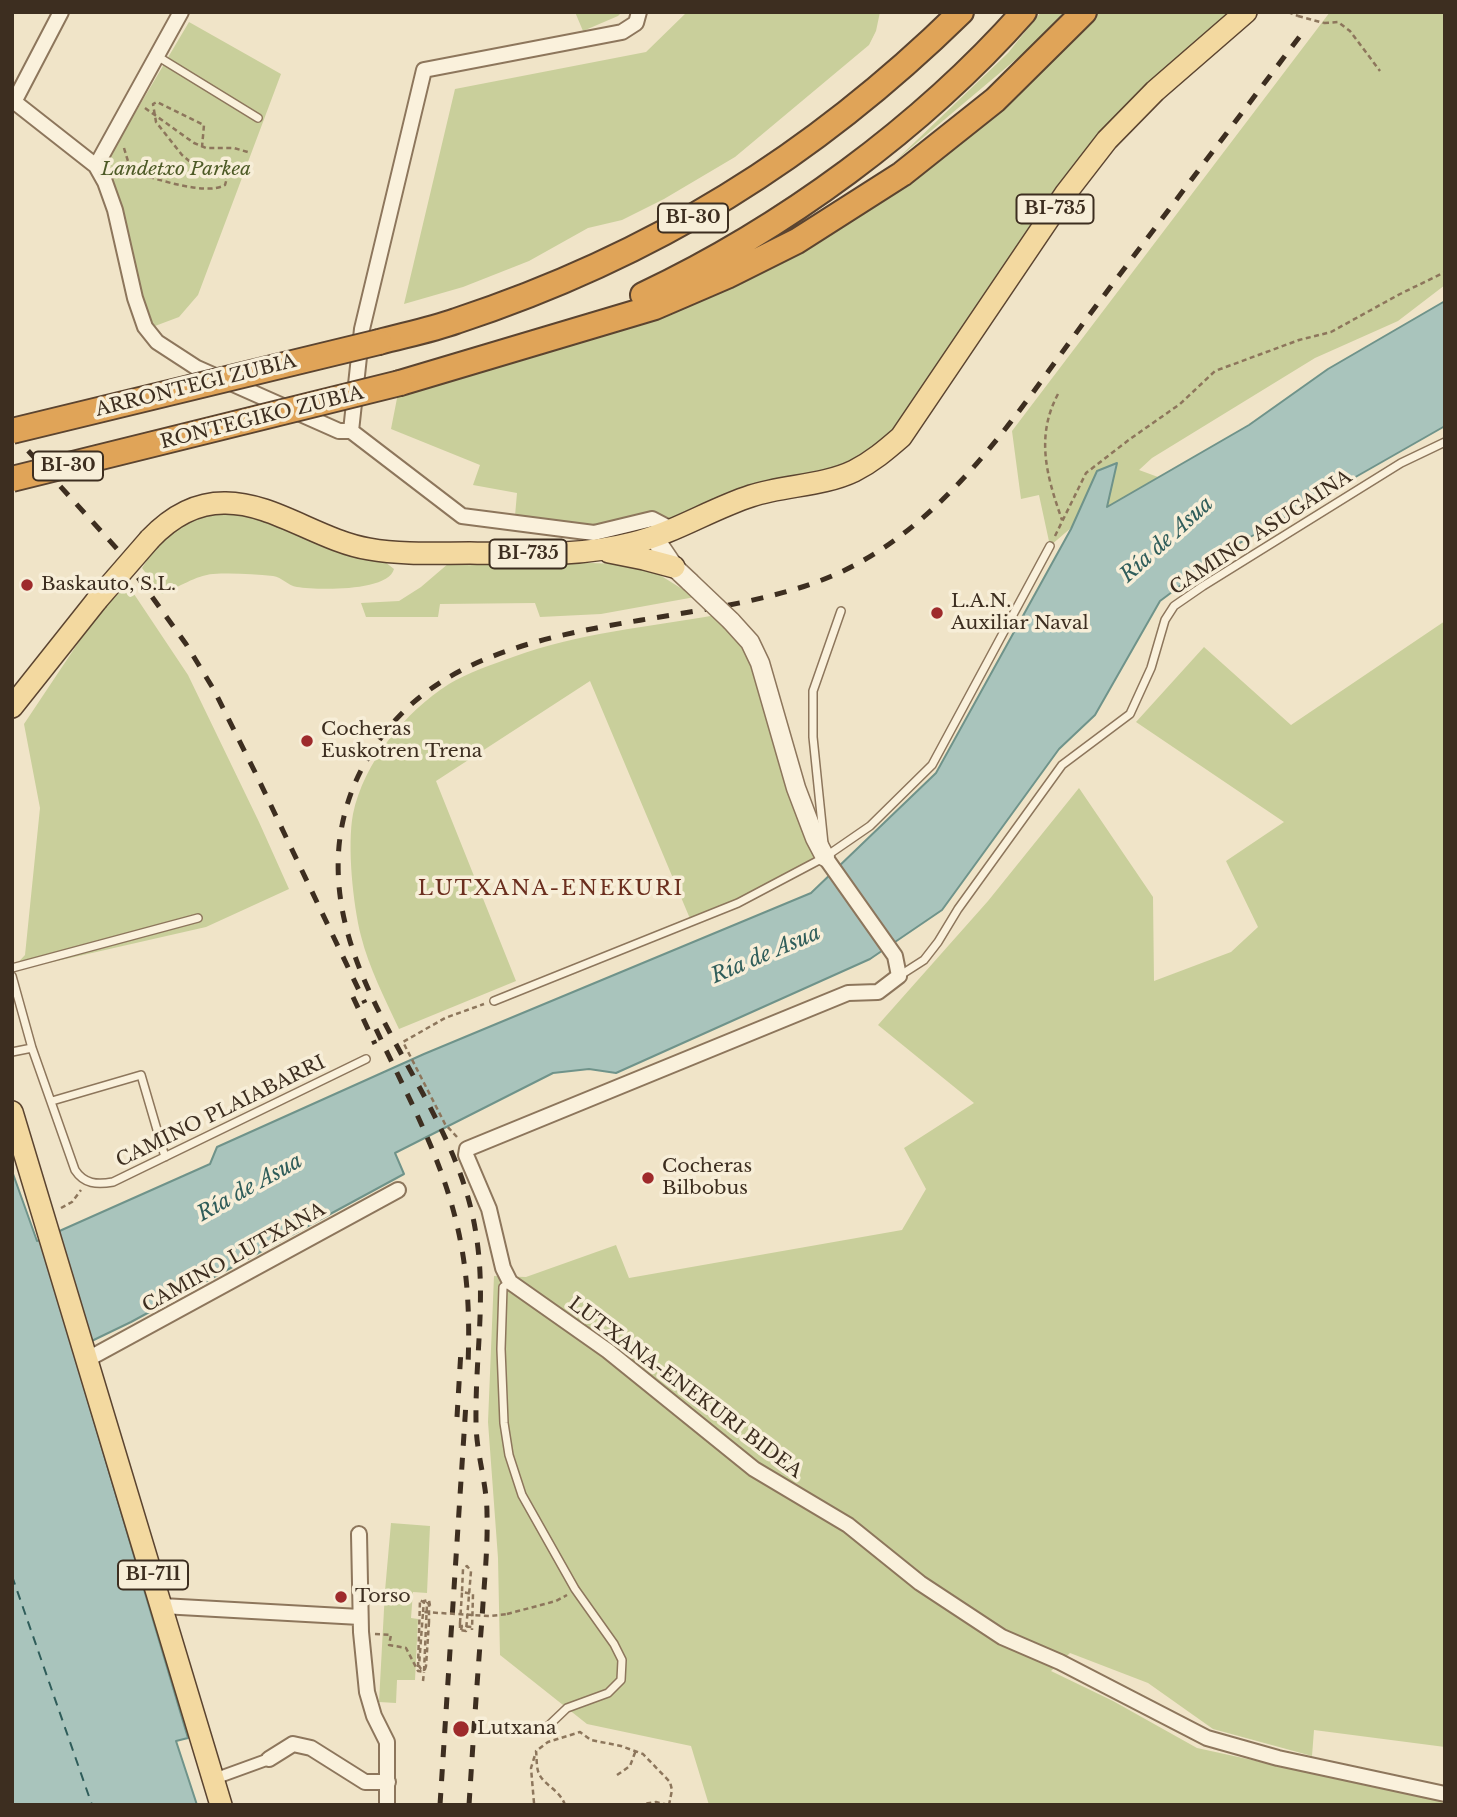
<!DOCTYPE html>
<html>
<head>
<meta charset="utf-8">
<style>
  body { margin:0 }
  #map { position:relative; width:1457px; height:1817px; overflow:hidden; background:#f0e4c8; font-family:"Libre Baskerville",serif }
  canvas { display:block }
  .frame { position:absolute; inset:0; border:14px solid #3d2e20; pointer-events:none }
</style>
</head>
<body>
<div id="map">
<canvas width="1457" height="1817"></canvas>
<div class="frame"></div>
</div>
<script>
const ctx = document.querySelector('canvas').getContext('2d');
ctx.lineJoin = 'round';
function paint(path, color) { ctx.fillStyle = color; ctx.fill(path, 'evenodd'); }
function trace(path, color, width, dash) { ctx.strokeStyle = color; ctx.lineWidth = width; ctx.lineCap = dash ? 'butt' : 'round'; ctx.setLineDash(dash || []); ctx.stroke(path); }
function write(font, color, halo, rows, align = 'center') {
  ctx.font = font + ' "Libre Baskerville",serif'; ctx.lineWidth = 7; ctx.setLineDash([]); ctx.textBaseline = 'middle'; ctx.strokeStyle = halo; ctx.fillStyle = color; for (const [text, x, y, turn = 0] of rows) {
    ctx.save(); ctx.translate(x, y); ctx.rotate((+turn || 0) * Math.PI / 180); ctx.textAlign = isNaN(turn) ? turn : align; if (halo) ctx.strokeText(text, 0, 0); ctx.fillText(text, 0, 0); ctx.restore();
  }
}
const green = new Path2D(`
  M 575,12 L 622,12 L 618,16 L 583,31 Z
  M 687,12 L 880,12 L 876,31 L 869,45 L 735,157 L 664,199 L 622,220 L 588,228 L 529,261 L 463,287 L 404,304 L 455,89 L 646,52 Z
  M 1041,12 L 1067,12 L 1052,29 L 894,162 L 1008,53 Z
  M 1084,12 L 1246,12 L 1155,91 L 877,458 L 671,529 L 652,519 L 594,533 L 515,516 L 517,493 L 473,485 L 480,465 L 391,429 L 400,383 L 655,307 L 902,174 Z
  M 1330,12 L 1445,12 L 1445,285 L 1398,321 L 1315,358 L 1152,458 L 1139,470 L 1158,477 L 1106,508 L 1108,496 L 1050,546 L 1039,495 L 1021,499 L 1012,431 Z
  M 189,22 L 281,74 L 198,295 L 179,317 L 155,326 L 147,314 L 133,255 L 106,167 L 109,157 Z
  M 217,509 L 270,520 L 327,548 L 347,555 L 385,562 L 394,569 C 388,592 317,590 297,587 C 288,586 282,577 273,576 C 254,574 232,573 213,574 C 197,575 177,588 162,594 L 142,568 L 165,533 Z
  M 567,562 L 616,564 L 655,572 L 695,597 L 601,614 L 540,617 L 535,603 L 440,604 L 438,617 L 366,617 L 361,603 L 399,601 L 421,587 L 449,563 Z
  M 128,585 L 188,675 L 259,822 L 289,889 L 206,927 L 26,968 L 12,969 L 25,955 L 40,808 L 24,724 L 100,610 Z
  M 716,615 L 750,642 L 825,857 L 738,903 L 691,921 L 590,681 L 436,781 L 516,981 L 399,1029 C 385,999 369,968 361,936 C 353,904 347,846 353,814 C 364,762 405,712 449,684 C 467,673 493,664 513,657 C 578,633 649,627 716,615 Z
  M 1445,621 L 1445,1747 L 1314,1730 L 1312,1756 L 1213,1729 L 1148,1683 L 1070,1653 L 1051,1671 L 1113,1701 L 1197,1748 L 1445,1802 L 1445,1805 L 709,1805 L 691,1746 L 587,1724 L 500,1655 L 498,1558 L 488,1422 L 494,1276 L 526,1277 L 616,1245 L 629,1278 L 902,1230 L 926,1189 L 904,1148 L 974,1103 L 878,1025 L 988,901 L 1079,788 L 1153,897 L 1154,981 L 1231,952 L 1258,927 L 1226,861 L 1284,822 L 1136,722 L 1204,647 L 1291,725 Z
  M 391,1523 L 430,1526 L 427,1593 L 413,1592 L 411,1618 L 418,1619 L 415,1680 L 397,1680 L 396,1703 L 379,1702 L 385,1591 Z`);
const water = new Path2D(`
  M 1445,301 L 1445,426 L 1231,548 L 1160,601 L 1095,715 L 1059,749 L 942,910 L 870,959 L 616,1073 L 589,1069 L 553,1073 L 395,1153 L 404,1174 L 131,1322 L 73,1350 L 188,1738 L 176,1741 L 197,1805 L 12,1805 L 12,1171 L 37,1241 L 210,1164 L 217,1147 L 424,1054 L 811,893 L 936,773 L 1071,529 L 1097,471 L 1117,463 L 1107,507 L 1249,425 L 1328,369 Z`);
const ferry = new Path2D(`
  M 12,1576 L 92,1805`);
const path = new Path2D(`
  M 1288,12 L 1298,16
  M 1324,23 L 1338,22 L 1350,31 L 1380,71
  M 145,108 L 194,143 L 206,148 L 234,148 L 251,153
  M 124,148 L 130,168 L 136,173 C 157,179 206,196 225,185 L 227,178 L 225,174 L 194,165 L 182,155 L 156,122 L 153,104 L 157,102 L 204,125 L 202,147
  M 1058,394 C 1035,437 1047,477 1062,520
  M 1055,536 L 1086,473 L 1130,439 L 1180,404 L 1215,371 L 1299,340 L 1331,332 L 1400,294 L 1445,272
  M 457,1137 L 445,1124 L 403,1042 L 445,1018 L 484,1004
  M 61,1208 L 72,1202 L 81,1190
  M 507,1614 L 556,1601 L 567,1595
  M 460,1623 L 462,1592 L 473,1594 L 472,1630
  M 461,1630 L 462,1626 L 472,1627
  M 375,1634 L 391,1635 L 389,1645 L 406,1648 L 418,1671 L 424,1672 L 427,1603 L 429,1604 L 429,1622
  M 418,1667 L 420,1600 L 425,1603
  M 423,1681 L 424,1672
  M 617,1775 L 630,1766 L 636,1750
  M 534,1803 L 531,1768 L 535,1755
  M 565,1805 C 560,1790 545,1786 539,1774 C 536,1767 537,1758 536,1751 L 548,1742 L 580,1732 L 591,1740 L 621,1746 L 643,1754 L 670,1782 L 672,1790 L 669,1805
  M 638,1805 L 656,1802 L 669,1805`);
const service = new Path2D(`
  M 157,56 L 258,118
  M 824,844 L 813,737 L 813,691 L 841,611
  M 12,968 L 198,918
  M 12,976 L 32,1048 L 75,1170 C 84,1184 97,1185 113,1182 L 366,1059
  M 899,976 L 924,960 L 938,942 L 958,909 L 1062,765 L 1130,714 L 1151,668 L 1165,620 L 1174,606 L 1203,586 L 1401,463 L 1445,442
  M 494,1001 L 738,903 L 825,857 L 870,826 L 932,765 L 1050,546
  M 12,1052 L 32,1048
  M 52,1101 L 141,1075 L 165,1157
  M 510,1282 L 503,1287 L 501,1349 L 504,1423 L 509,1455 L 522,1495 L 575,1589 L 614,1644 L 622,1660 L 621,1680 L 608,1693 L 567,1708 L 545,1729`);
const pedestrian = new Path2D(`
  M 214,1779 L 269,1759`);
const minor = new Path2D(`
  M 12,100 L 96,166 L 181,12
  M 14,102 L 61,12
  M 96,166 L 105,182 L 115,210 L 135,298 L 145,327 L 157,342 L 197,368 L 339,431 L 351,431 L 462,516 L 594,533 L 652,519 L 671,529
  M 351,431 L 362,329 L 424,70 L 622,32 L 636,23 L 639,12
  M 825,857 L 895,956 L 899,976 L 878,992 L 848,993 L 467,1149 L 466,1155 L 489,1209 L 503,1268 L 510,1282 L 608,1351 L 754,1469 L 848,1525 L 920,1583 L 1002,1637 L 1060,1662 L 1207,1738 L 1278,1758 L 1445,1794
  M 88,1359 L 398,1190
  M 359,1534 L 361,1632 L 367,1692 L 374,1716 L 387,1742 L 387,1805
  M 162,1606 L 360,1617
  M 269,1759 L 293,1744 L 311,1748 L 365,1782 L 388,1782`);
const tertiary = new Path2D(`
  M 653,536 L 674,567 L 690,582
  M 731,621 L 750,642 L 760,663 L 796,788 L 815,838 L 825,857`);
const primary = new Path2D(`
  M 150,539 C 170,518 194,503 224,503 C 272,502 320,541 369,549 C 402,555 437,553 470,553 C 525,554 579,557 633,543 C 674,533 711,509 751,496 C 784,485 823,486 854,471 C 872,462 886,450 901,437 L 1066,193 L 1107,140 L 1155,91 L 1246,12
  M 609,552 L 644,559 L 674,567
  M 12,707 L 97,600
  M 12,1112 L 221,1805`);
const motorway = new Path2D(`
  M 643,295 C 783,229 922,127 1024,12
  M 379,342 C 405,335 431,330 456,321 C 653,256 813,157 961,12
  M 400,383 L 655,307 L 727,276 L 797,241 L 902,174 L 995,100 L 1084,12`);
const rail = new Path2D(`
  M 12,433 L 119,551 L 186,644 L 214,690 L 256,774 L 365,1003
  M 353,997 L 375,1044
  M 376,1029 C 405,1091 440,1154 456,1221 C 468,1269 470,1316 468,1365
  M 457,1417 L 461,1350
  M 440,1805 L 466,1403
  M 469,1805 C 473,1743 477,1681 482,1619 C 484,1584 488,1549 487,1514 C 487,1483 476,1453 476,1422 C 475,1348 489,1288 472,1213 C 443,1086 327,983 339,846 C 342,815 352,784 368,758 C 458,599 696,639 841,572 C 954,519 1024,402 1096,306 C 1164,216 1232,126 1300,36`);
const pathBridge = new Path2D(`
  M 1298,16 L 1324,23
  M 423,1612 L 424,1601 L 429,1600 L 430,1606
  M 429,1622 L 426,1666 L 425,1669 L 421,1669 L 419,1666 L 423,1612 L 490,1616 L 507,1614
  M 460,1623 L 460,1630 L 466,1631 L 471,1571 L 467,1566 L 463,1569 L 462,1592`);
const tertiaryBridge = new Path2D(`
  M 690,582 L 731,621`);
const primaryBridge = new Path2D(`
  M 97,600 L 150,539`);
const motorwayBridge = new Path2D(`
  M 12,431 L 379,342
  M 12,479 L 400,383`);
const markers = [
  [27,585,7,"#9e2a2b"],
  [937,613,7,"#9e2a2b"],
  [307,741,7,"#9e2a2b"],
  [648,1178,7,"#9e2a2b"],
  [341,1597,7,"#9e2a2b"],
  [461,1729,9,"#9e2a2b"]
];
const shields = [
  [1055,209,77],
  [693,218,70],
  [68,466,70],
  [528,554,77],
  [153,1575,70]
];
const shieldNames = [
  ["BI-735",1055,209],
  ["BI-30",693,218],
  ["BI-30",68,466],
  ["BI-735",528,554],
  ["BI-711",153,1575]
];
const parkNames = [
  ["Landetxo Parkea",176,170]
];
const streetNames = [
  ["ARRONTEGI ZUBIA",196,386,-14],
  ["RONTEGIKO ZUBIA",262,418,-14],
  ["CAMINO ASUGAINA",1261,533,-33],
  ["CAMINO PLAIABARRI",221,1112,-26],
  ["CAMINO LUTXANA",234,1258,-29],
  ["LUTXANA-ENEKURI BIDEA",685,1388,37]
];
const poiNames = [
  ["Baskauto, S.L.",41,585],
  ["L.A.N.",951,602],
  ["Auxiliar Naval",951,624],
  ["Cocheras",321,730],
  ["Euskotren Trena",321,752],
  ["Cocheras",662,1167],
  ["Bilbobus",662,1189],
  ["Torso",355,1597],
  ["Lutxana",477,1729]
];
const waterNames = [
  ["Ría de Asua",1167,540,-42],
  ["Ría de Asua",766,955,-23],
  ["Ría de Asua",250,1188,-29]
];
const neighbourhoodNames = [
  ["LUTXANA-ENEKURI",551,889]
];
paint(green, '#c9cf9b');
paint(water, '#a9c4bc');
trace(water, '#6f938a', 2);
trace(ferry, '#2f5d5a', 2, [9, 7]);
trace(service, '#8d765c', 10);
trace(pedestrian, '#8d765c', 14);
trace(minor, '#8d765c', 18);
trace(tertiary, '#8d765c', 21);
trace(primary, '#5b4430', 24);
trace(motorway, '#5b4430', 28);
trace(path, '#8d765c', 2.5, [5, 3.5]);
trace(service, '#faf1dc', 7);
trace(pedestrian, '#faf1dc', 10);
trace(minor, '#faf1dc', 14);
trace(tertiary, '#faf1dc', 18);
trace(primary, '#f3d9a0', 21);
trace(motorway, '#e0a458', 24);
trace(rail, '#3d2e20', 5, [12, 12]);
trace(tertiaryBridge, '#8d765c', 21, []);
trace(primaryBridge, '#5b4430', 24, []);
trace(motorwayBridge, '#5b4430', 28, []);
trace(pathBridge, '#8d765c', 2.5, [5, 3.5]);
trace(tertiaryBridge, '#faf1dc', 18);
trace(primaryBridge, '#f3d9a0', 21);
trace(motorwayBridge, '#e0a458', 24);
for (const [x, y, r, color] of markers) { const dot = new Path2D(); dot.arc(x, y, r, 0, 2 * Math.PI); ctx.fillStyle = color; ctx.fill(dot); trace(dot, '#f7eed8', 2.5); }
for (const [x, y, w] of shields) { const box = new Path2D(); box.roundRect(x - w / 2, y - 14.5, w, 29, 5); ctx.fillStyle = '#f7eed8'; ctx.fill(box); trace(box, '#3d2e20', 2); }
write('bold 18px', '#3d2e20', null, shieldNames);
write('italic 19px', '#4d5a26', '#f7eed8', parkNames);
write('19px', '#3d2e20', '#f7eed8', streetNames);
write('19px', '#3d2e20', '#f7eed8', poiNames, 'left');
write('italic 21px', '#2f5d5a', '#f7eed8', waterNames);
ctx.letterSpacing = '2px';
write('21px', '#6b2e1e', '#f7eed8', neighbourhoodNames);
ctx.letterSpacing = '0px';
</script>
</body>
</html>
